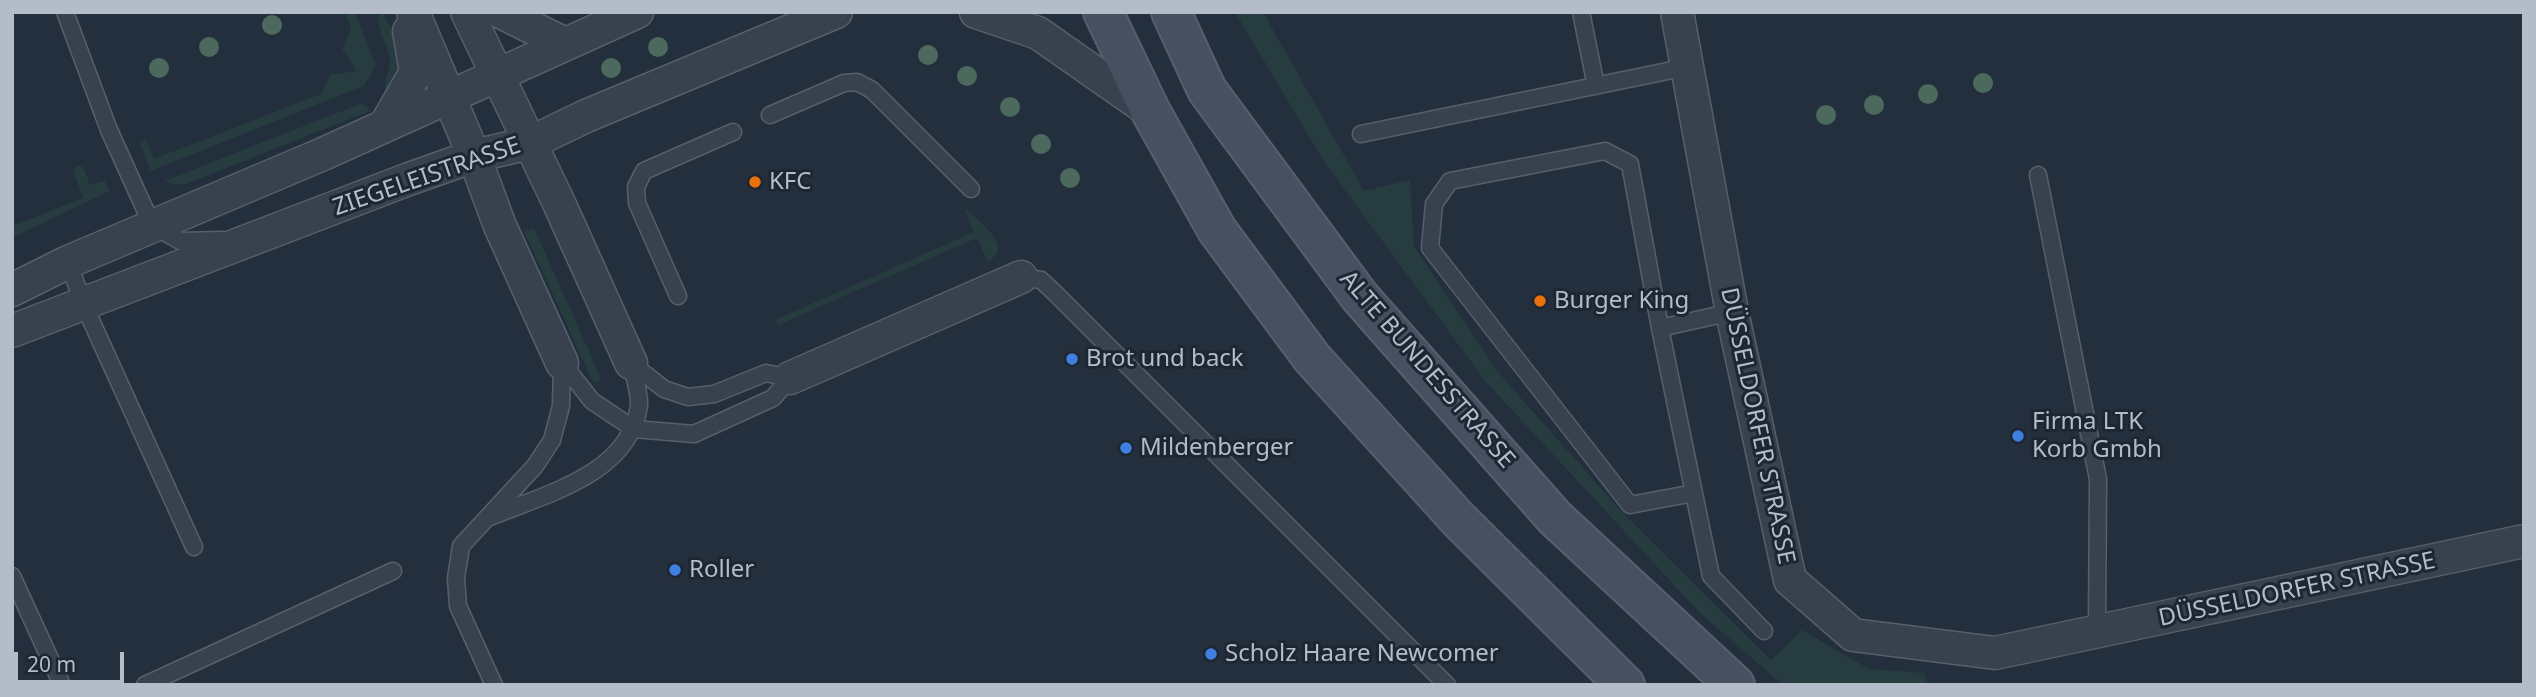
<!DOCTYPE html>
<html>
<head>
<meta charset="utf-8">
<style>
  body { margin:0 }
  #map { position:relative; width:2536px; height:697px; overflow:hidden; background:#242f3e; font-family:"Noto Sans",sans-serif }
  canvas { display:block }
  .frame { position:absolute; inset:0; border:14px solid #b4bcc9; pointer-events:none }
  .scale { position:absolute; left:14px; top:652px; width:110px; height:32px; box-sizing:border-box; border:4px solid #b4bcc9; border-top:0; padding-left:9px; font-size:21px; line-height:24px; white-space:nowrap; color:#b4bcc9; -webkit-text-stroke:5px #1d2633; paint-order:stroke }
</style>
</head>
<body>
<div id="map">
<canvas width="2536" height="697"></canvas>
<div class="frame"></div>
<div class="scale">20 m</div>
</div>
<script>
const ctx = document.querySelector('canvas').getContext('2d');
ctx.lineJoin = 'round';
function paint(path, color) { ctx.fillStyle = color; ctx.fill(path, 'evenodd'); }
function trace(path, color, width, dash) { ctx.strokeStyle = color; ctx.lineWidth = width; ctx.lineCap = dash ? 'butt' : 'round'; ctx.setLineDash(dash || []); ctx.stroke(path); }
function write(font, color, halo, rows, align = 'center') {
  ctx.font = font + ' "Noto Sans",sans-serif'; ctx.lineWidth = 6; ctx.setLineDash([]); ctx.textBaseline = 'middle'; ctx.strokeStyle = halo; ctx.fillStyle = color; for (const [text, x, y, turn = 0] of rows) {
    ctx.save(); ctx.translate(x, y); ctx.rotate((+turn || 0) * Math.PI / 180); ctx.textAlign = isNaN(turn) ? turn : align; if (halo) ctx.strokeText(text, 0, 0); ctx.fillText(text, 0, 0); ctx.restore();
  }
}
const green = new Path2D(`
  M 345,12 L 355,12 L 376,65 L 364,86 L 150,171 L 140,142 L 146,140 L 154,159 L 321,94 L 330,75 L 357,71 L 342,49 L 351,28 Z
  M 379,12 L 383,12 C 399,44 406,66 387,99 C 380,80 393,73 389,55 C 386,40 375,27 379,12 Z
  M 1235,12 L 1263,12 L 1364,191 L 1410,180 L 1414,246 L 1497,371 L 1622,512 L 1771,660 L 1802,630 L 1869,669 L 1924,673 L 1928,685 L 1783,685 L 1701,614 L 1486,382 L 1325,163 Z
  M 360,104 L 366,106 L 370,111 L 186,184 L 174,185 L 164,181 Z
  M 79,166 L 83,167 L 90,185 L 105,181 L 109,191 L 12,238 L 12,226 L 83,198 L 73,169 Z
  M 964,207 C 973,216 1005,240 997,253 C 995,257 991,259 988,262 L 977,238 L 778,325 L 775,320 L 974,232 Z
  M 534,228 L 600,376 L 599,381 L 596,383 L 592,380 L 524,231 Z`);
const lane = new Path2D(`
  M 65,12 L 109,130 L 152,225 L 180,241 L 223,240
  M 1581,12 L 1596,86
  M 770,115 L 844,83 L 857,82 L 872,90 L 971,189
  M 1361,134 L 1687,67
  M 2038,175 L 2098,479 L 2097,632
  M 68,262 L 84,305 L 194,547
  M 1021,277 L 1041,280 L 1056,294 L 1447,685
  M 678,296 L 637,203 L 636,187 L 644,171 L 733,132
  M 1660,328 L 1711,576 L 1764,631
  M 562,363 L 592,401 L 634,429 L 694,434 L 773,398 L 790,378 L 766,373 L 714,394 L 688,397 L 664,389 L 631,363
  M 1694,493 L 1630,505 L 1430,248 L 1434,204 L 1450,181 L 1605,151 L 1630,164 L 1660,328 L 1732,312
  M 490,517 C 545,494 629,475 639,406 C 640,393 634,376 631,363
  M 12,576 L 62,685
  M 145,685 L 393,571
  M 494,685 L 458,606 L 456,578 L 461,546 L 535,466 L 552,440 L 561,406 L 562,363`);
const street = new Path2D(`
  M 413,12 L 474,156 L 500,226 L 562,363
  M 467,12 L 558,201 L 631,363
  M 501,12 L 565,44
  M 976,12 L 1038,33 L 1151,112
  M 1677,12 L 1732,312 L 1790,580 L 1853,635 L 1995,653 L 2524,541
  M 385,126 L 416,72 L 409,31
  M 12,290 L 68,262 L 323,154 L 637,12
  M 12,331 L 409,179 L 474,156 L 530,143 L 586,116 L 836,12
  M 790,378 L 1021,277`);
const secondary = new Path2D(`
  M 1103,12 L 1151,112 L 1217,230 L 1312,358 L 1458,519 L 1625,685
  M 1171,12 L 1207,90 L 1360,297 L 1555,518 L 1735,685`);
const trees = [
  [272,25],
  [209,47],
  [658,47],
  [928,55],
  [159,68],
  [611,68],
  [967,76],
  [1983,83],
  [1928,94],
  [1874,105],
  [1010,107],
  [1826,115],
  [1041,144],
  [1070,178]
];
const markers = [
  [755,182,7,"#e8710a"],
  [1540,301,7,"#e8710a"],
  [1072,359,7,"#3f7fe0"],
  [2018,436,7,"#3f7fe0"],
  [1126,448,7,"#3f7fe0"],
  [675,570,7,"#3f7fe0"],
  [1211,654,7,"#3f7fe0"]
];
const streetNames = [
  ["ZIEGELEISTRASSE",427,177,-19],
  ["ALTE BUNDESSTRASSE",1427,370,49],
  ["DÜSSELDORFER STRASSE",1757,426,78],
  ["DÜSSELDORFER STRASSE",2297,590,-12]
];
const poiNames = [
  ["KFC",769,182],
  ["Burger King",1554,301],
  ["Brot und back",1086,359],
  ["Firma LTK",2032,422],
  ["Korb Gmbh",2032,450],
  ["Mildenberger",1140,448],
  ["Roller",689,570],
  ["Scholz Haare Newcomer",1225,654]
];
paint(green, '#263c3f');
trace(lane, '#565f6c', 19);
trace(street, '#565f6c', 35);
trace(secondary, '#565f6c', 42);
trace(lane, '#38414e', 16);
trace(street, '#38414e', 32);
trace(secondary, '#465061', 38);
ctx.fillStyle = '#4b6a5d';
for (const [x, y] of trees) { ctx.beginPath(); ctx.arc(x, y, 10, 0, 2 * Math.PI); ctx.fill(); }
for (const [x, y, r, color] of markers) { const dot = new Path2D(); dot.arc(x, y, r, 0, 2 * Math.PI); ctx.fillStyle = color; ctx.fill(dot); trace(dot, '#1d2633', 2.5); }
write('24px', '#b4bcc9', '#1d2633', streetNames);
write('24px', '#b4bcc9', '#1d2633', poiNames, 'left');
</script>
</body>
</html>
